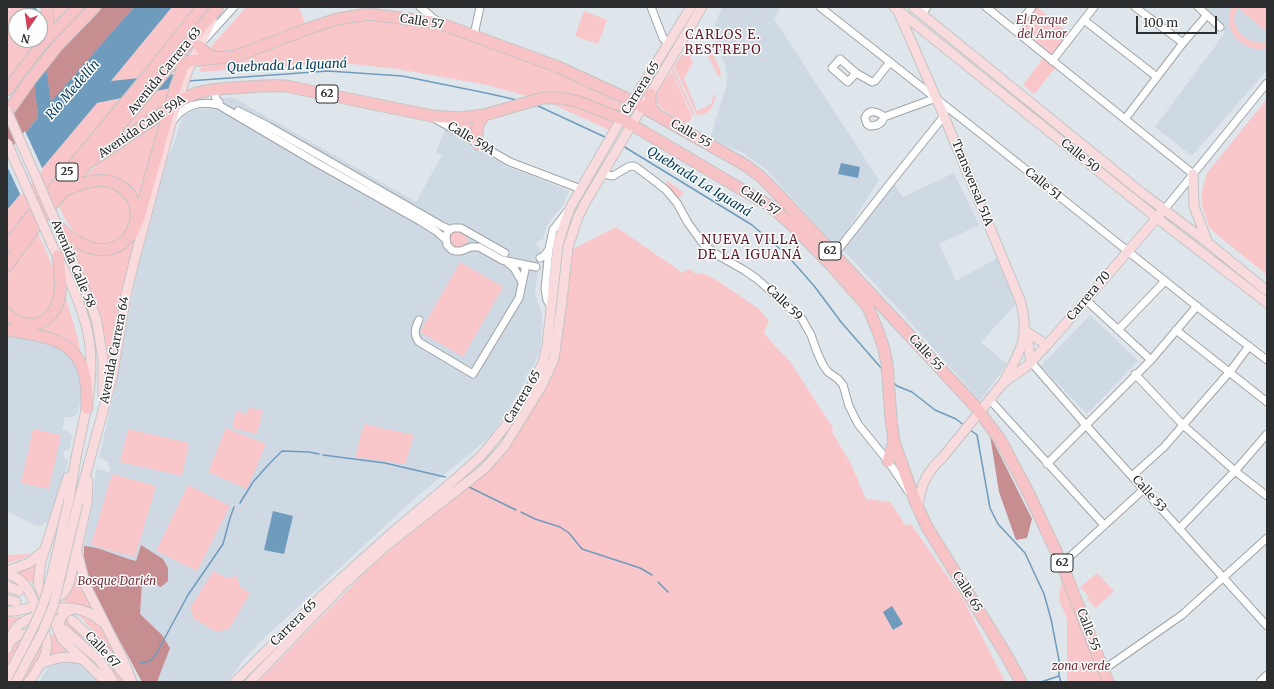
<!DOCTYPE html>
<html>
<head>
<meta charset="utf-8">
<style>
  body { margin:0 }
  #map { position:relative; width:1274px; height:689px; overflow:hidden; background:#dfe6eb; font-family:Merriweather,serif }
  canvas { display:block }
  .frame { position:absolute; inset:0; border:8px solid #2b2d2f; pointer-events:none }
  .north { position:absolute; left:8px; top:8px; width:40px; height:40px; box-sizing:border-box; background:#fff; border:1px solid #aaabac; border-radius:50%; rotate:193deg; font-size:11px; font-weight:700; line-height:16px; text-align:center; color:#2b2d2f }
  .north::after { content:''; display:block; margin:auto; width:14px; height:18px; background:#cf3f58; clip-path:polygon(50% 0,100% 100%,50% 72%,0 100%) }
  .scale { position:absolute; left:1136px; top:16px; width:81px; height:18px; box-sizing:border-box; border:2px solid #2b2d2f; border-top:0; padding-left:5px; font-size:12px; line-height:14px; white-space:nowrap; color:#2b2d2f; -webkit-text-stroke:3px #fff; paint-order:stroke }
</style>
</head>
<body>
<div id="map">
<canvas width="1274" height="689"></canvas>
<div class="frame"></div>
<div class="north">N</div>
<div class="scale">100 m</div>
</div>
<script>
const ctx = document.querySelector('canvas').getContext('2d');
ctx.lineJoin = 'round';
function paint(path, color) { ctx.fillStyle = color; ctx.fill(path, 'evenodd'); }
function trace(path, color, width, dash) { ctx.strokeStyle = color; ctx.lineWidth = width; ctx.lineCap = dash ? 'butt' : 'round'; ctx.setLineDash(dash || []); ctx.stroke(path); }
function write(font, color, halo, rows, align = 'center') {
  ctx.font = font + ' Merriweather,serif'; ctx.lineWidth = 3; ctx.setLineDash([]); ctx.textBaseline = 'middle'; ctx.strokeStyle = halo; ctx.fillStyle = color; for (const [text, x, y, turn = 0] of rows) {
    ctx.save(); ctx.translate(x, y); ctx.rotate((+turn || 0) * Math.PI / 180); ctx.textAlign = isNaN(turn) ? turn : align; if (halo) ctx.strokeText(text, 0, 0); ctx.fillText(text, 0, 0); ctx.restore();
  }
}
const built = new Path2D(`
  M 722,7 L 781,7 L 774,19 L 879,180 L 836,248 L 767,170 L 743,153 L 710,139 L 727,84 L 726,66 L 711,36 Z
  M 1203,7 L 1267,7 L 1267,70 L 1192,156 L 1155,127 L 1225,33 L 1223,25 Z
  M 230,97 L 236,99 L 416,202 L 442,155 L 436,152 L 445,130 L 508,167 L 569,191 L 563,206 L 555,214 L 547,226 L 543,239 L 536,243 L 541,251 L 535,294 L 542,314 L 541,348 L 534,366 L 516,397 L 493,433 L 477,448 L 415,498 L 348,560 L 258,644 L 241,663 L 227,682 L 142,682 L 90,581 L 84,558 L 84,546 L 92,505 L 96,469 L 109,472 L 111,467 L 108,466 L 109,462 L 99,458 L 114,394 L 135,281 L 167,159 L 175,141 L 181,120 L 185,115 L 194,110 L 217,108 L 221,99 Z
  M 954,173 L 979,225 L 939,244 L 956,281 L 999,257 L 1017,303 L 981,342 L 1007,364 L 980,401 L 902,313 L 843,250 L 892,181 L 903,197 Z
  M 1090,315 L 1138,361 L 1087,414 L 1041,366 Z
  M 7,335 L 47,343 L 60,348 L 72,358 L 79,371 L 82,391 L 78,412 L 76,415 L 71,417 L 65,417 L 62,429 L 69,432 L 72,436 L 69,450 L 64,451 L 63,456 L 68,461 L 64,477 L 48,522 L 39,526 L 34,525 L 7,511 Z
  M 63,661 L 71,661 L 85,667 L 94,676 L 96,682 L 39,682 L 49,666 Z`);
const green = new Path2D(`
  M 7,7 L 25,7 L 27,16 L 16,16 L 16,40 L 30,40 L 31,48 L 7,84 Z
  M 54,7 L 73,7 L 52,29 Z
  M 172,7 L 197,7 L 139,78 L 111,81 Z
  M 246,7 L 299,7 L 309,34 L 338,24 L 368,20 L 438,29 L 556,71 L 624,105 L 609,130 L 548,102 L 487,85 L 397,69 L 334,62 L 199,72 L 209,49 Z
  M 1035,7 L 1037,7 L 1070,34 L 1053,55 L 1019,27 Z
  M 1232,7 L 1267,7 L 1267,32 L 1238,8 C 1225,26 1248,47 1267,42 L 1267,48 C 1244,54 1220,30 1232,7 Z
  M 584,11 L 607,20 L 598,44 L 575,36 Z
  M 692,45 L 696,48 L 698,45 L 699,46 L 690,59 L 693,62 L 684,78 L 697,111 L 711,104 L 714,94 L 716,95 C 713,106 710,115 697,115 L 674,66 L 685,50 Z
  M 709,46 L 720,69 L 721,75 L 718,76 L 704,48 Z
  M 1044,57 L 1056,67 L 1034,94 L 1023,85 Z
  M 673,67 L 695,115 L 693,115 L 671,70 Z
  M 671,72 L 692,116 L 690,121 L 685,123 C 677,118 653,108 656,96 C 658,88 666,79 671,72 Z
  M 171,88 L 165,106 L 109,146 L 155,91 Z
  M 123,98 L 7,242 L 7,210 L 97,103 Z
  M 1267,99 L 1267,275 L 1216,234 L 1209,227 L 1202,205 L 1202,191 L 1207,173 Z
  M 163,116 L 138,208 L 125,186 L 78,182 L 113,151 Z
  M 476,121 L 474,138 L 455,128 L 456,124 L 453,122 Z
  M 668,181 L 684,193 L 677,200 L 664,186 Z
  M 104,184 C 121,190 134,199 133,220 C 133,226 127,234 124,240 C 118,242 107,247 100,246 C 78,243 66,223 58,204 L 72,190 Z
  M 143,220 L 108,381 L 108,353 L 100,314 L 69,240 C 89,250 113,265 131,242 C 136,236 139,227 143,220 Z
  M 616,227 L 673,266 L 682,273 L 689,269 L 696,274 L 702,273 L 715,279 L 759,309 L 769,321 L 764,332 C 771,343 782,352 791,363 L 833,428 L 832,432 L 850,462 L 866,499 L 890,502 L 906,526 L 911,524 L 962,597 L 1005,682 L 258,682 L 370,567 L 471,483 L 512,440 L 552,377 L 559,359 L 571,250 Z
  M449 240a9 9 0 1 1 18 0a9 9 0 1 1-18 0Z
  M 37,231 C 44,247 61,279 57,297 C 55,303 49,310 46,316 L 26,321 L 9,310 L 7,305 L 7,278 L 10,269 Z
  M 460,262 L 503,287 L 463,357 L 420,332 Z
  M 64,292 L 78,339 L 82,362 L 76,350 L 7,327 L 7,317 L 33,327 Z
  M 249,407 L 263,411 L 257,434 L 232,428 L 236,411 L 247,414 Z
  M 364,424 L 414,435 L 405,464 L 355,457 Z
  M 226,428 L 266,444 L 247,489 L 208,472 Z
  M 33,429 L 61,435 L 49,489 L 21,483 Z
  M 128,429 L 189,443 L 182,476 L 120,462 Z
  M 112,474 L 156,486 L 135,557 L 91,545 Z
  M 188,485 L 230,506 L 197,571 L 156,551 Z
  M 31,554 L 22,559 L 7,563 L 7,555 Z
  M 36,561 L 38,562 L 37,585 L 14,572 Z
  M 76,565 L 79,583 L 83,592 L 96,614 L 61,600 L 70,592 Z
  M 213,571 L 226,578 L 237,576 L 240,587 L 250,593 L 229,629 L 217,632 L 194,619 L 190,608 Z
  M 1097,573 L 1114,591 L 1096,608 L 1087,599 L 1089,597 L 1080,587 Z
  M 1062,577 L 1103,682 L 1067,682 L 1067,619 L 1059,600 Z
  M 77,613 L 85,615 L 101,626 L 121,662 Z
  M 7,616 L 19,617 L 26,616 L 9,636 L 7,628 Z
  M 64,617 C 86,637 107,657 123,682 L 119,682 C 104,658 84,640 62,622 Z
  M 54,633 L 73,656 L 46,658 L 50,639 Z
  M 20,637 C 31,639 38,641 42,652 L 26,682 L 7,682 L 7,655 L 12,644 Z`);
const forest = new Path2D(`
  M 100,7 L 134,7 L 51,103 L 45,65 Z
  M 35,81 L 38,117 L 7,157 L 7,122 Z
  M 990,435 L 1032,519 L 1027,538 L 1016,540 L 999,492 Z
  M 141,545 L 163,559 L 168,568 L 168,581 L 161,587 L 150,582 L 142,583 L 140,614 L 162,635 L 170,648 L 157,682 L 142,682 C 131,661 119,640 108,619 C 97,596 82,573 84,546 C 102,547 118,557 136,561 Z`);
const water = new Path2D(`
  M 25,7 L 36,7 L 38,16 L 27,16 Z
  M 134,7 L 172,7 L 111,81 L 176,74 L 171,88 L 97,103 L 7,210 L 7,157 L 38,117 L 30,40 L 40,40 L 40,28 L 51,102 Z
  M 841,163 L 860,167 L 858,178 L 838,174 Z
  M 273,511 L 293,516 L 284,554 L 264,550 Z
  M 892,606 L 903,624 L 893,630 L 883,612 Z`);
const pier = new Path2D(`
  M 25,131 L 43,170 L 21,196 L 7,166 L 7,154 Z`);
const stream = new Path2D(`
  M 188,81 L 328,71 L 402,76 L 486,93 L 517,100
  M 536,105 L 607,138
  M 623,146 L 752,225 L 787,255 L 815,287 L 841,322 L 882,369
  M 894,383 L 897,386 L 912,392 L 935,410 L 956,419 L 965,426
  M 969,429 L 977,435 L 990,508 L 998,524 L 1025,553 L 1044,594 L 1051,619 L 1059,660 L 1059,676 L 1061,682
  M 323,455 L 385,463 L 445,477
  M 467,486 L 516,510
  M 240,503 L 253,482 L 269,464 L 282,451 L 309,452 L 319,454
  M 521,512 L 535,519 L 560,527 L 569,533 L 582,549 L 640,568 L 652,575
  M 658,582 L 668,592
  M 140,663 L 150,661 L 156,654 L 188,595 L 223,544 L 230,518 L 234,507
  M 1041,682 L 1059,676`);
const minor = new Path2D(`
  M 420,7 L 439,23
  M 651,7 L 663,38 L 668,44
  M 820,7 L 980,133 L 1204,312 L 1267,360
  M 986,7 L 1193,174
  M 1135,7 L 1183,43
  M 1198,7 L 1220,27
  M 922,14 L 927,7
  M 1084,20 L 1157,77
  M 1014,30 L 1032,7
  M 474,35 L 480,7
  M 204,40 L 234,7
  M 1052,61 L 1094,7
  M 856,73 L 848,82 L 832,68 L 840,59 L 856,73 L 872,82 L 875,81 L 890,62
  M 219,102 L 216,99 L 215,95 L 216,92 L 221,89
  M 222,107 L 317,163 L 420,221 L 436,231 L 445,239
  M 238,111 L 268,126 L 442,226 L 450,230
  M 884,117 C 878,111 868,109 865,118 L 867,124 L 870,126 C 877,126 882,124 884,117 L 936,98
  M 434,118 L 510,162 L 581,189
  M 1125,119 L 1183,43 L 1207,15
  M 172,122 C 182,106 200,100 218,105
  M 603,174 L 613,176 L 628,167 L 632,166 L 636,167 L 652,179 L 666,190 L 677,203 L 688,223 L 704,245 L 719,256 L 744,270 L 757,279 L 802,319 L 811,335 L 817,352 L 823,365 L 828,372 L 838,379 L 843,385 L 849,406 L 858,424 L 888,461 L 908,491
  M 1164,210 L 1267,83
  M 505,253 L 461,228 L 453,228 L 448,231 L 446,236 L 447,245 L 452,250 L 455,251 L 461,251 L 471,247 L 479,247 L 502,260 L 536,267
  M 834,255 L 892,181 L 944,116
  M 540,258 L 544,256 L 549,249
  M 507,262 L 514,268 L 522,282
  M 1086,300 L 1151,360
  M 551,307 L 547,300 L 545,289 L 549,249 L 553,230 L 567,212
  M 419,320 C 415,328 413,334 419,342 L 473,374 L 519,298 L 526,265
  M 1118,330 L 1165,281
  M 1176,330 L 1267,402
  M 1031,362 L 1091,431 L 1267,626
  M 1135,374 L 1183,425 L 1235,471 L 1267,496
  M 990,400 L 1104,525
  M 1047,464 L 1151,360 L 1197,306
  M 1132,476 L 1164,447 L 1232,369 L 1249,346
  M 1179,529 L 1235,471 L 1267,434
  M 1062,564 L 1144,489
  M 1103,670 L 1182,615 L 1267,538
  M 1260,682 L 1267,675`);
const major = new Path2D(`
  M 894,7 L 1157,218 L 1267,303
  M 913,7 L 1142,193 L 1207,242 L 1267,291
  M 898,11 L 944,116 L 1020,300 C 1031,336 1020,352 1003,383
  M 1193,174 L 1194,206 L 1207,241
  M 58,226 L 92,307 L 97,322 L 103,360 L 103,395
  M 52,245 C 65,272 80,299 87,329 C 97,371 86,411 77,452 C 74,468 72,484 69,500
  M 1024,330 L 1047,345
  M 1026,333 C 1030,342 1028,352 1031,362
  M 68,477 L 41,561 L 38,583 L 62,639 L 106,682
  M 78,503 L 112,378 L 126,295 L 134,262 L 174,112 L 188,70 L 212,19
  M 918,508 C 920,486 927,471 943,457 L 1003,383 L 1027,366 L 1047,345 L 1161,213
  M 77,552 L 86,586 L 126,666 L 132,682
  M 7,571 L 29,563 L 42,552
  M 7,573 C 14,576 20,579 25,585 C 31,592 48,637 47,646 C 46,659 36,671 29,682
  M 7,586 L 19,591
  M 7,599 L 16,602
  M 7,611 C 17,613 54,601 62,594 C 66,592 67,587 69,584 L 87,503 L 88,481
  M 72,620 L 105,651 L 128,679
  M 65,630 L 100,661 L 114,682
  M 59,632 C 58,621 62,611 74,609
  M 11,641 C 19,633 26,632 36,637
  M 7,649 C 10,642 12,633 17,627 C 22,621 29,619 36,616 C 42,614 49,610 56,609 C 72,605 90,611 102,622
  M 39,665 C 53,658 65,655 80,659
  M 235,682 L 324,594 L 386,538 L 452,482 L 481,456 L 504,428 L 533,383 L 543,363 L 547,346 L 558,245 L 565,222 L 570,208 L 616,128 L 691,7
  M 250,682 L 344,584 L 386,546 L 484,469 L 504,447 L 541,387 L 554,359 L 561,309 L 568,247 L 578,217 L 585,203 L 702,7`);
const highway = new Path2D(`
  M 43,42 L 48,21 L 47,7
  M 199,46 L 208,55 L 217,58
  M 7,90 L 43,43 L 78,7
  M 650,94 L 650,106 L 656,114
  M 7,113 L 31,79 L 58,45 L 95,7
  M 478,144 C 476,132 476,125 484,115
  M 88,163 L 185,98 C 204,88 225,89 246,87 C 259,86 273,85 286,86 L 432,116 L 459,118 L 484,115 L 543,98 L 562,98 L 579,102 L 622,119 L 770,206 L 790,223 L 832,266 L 868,307 L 879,334 L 884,349 L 887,364 L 891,419 L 894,442 L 915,501 L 927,527 L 1005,653 L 1021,682
  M 57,225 C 63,231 70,238 78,242 C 129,273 158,203 116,184 C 110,181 102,180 95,181 C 85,182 76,186 66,190
  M 132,234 L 139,218 L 175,89 L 183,66 L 189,61 L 236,56 L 310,28 L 337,19 L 369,14 L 439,23 L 558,67 L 630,100 L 745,165 L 760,176 L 774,190 L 937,365 L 975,406 L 1001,441 L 1029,494 L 1062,564 L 1108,682
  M 7,247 L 26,222 L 154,68 L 202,7
  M 7,266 L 46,212 L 144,97 L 218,7
  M 7,313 C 12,320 20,323 28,324 C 37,325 44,322 50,316 C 65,300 60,276 58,256
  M 7,330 C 40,336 77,337 85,377 C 87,387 87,398 87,408
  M 888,461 L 894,442`);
const majorBridge = new Path2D(`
  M 7,111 L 57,225
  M 7,143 L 52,245
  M 7,678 C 19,654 33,631 42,607 C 55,573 60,535 69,500
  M 16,682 L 42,633 L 53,607 L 78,503`);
const shields = [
  [327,94,22],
  [67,172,22],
  [830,251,22],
  [1062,563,22]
];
const shieldNames = [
  ["62",327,94],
  ["25",67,172],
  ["62",830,251],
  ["62",1062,563]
];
const parkNames = [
  ["El Parque",1042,21],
  ["del Amor",1042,35],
  ["Bosque Darién",117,582],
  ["zona verde",1081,667]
];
const streetNames = [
  ["Calle 57",422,22,9],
  ["Avenida Carrera 63",165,71,-51],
  ["Carrera 65",641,88,-58],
  ["Avenida Calle 59A",142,127,-34],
  ["Calle 55",691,134,30],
  ["Calle 59A",471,139,31],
  ["Calle 50",1080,156,39],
  ["Transversal 51A",972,183,68],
  ["Calle 51",1043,184,39],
  ["Calle 57",760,201,34],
  ["Avenida Calle 58",73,264,67],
  ["Carrera 70",1089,296,-50],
  ["Calle 59",784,303,44],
  ["Avenida Carrera 64",115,350,-79],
  ["Calle 55",926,353,47],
  ["Carrera 65",523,397,-59],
  ["Calle 53",1149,494,48],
  ["Calle 65",967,592,58],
  ["Carrera 65",294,623,-45],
  ["Calle 55",1088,630,69],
  ["Calle 67",102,650,47]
];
const neighbourhoodNames = [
  ["CARLOS E.",723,35],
  ["RESTREPO",723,50],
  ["NUEVA VILLA",750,240],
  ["DE LA IGUANÁ",750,255]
];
const waterNames = [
  ["Quebrada La Iguaná",287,66,-2],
  ["Río Medellín",73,90,-49],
  ["Quebrada La Iguaná",699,182,32]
];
paint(built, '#ced9e4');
paint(green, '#f9c6c9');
paint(forest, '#c68e91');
paint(water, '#6f9bbd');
paint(pier, '#dfe6eb');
trace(stream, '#6f9bbd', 1.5);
trace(minor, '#9ea4a9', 9);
trace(major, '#c4c4c5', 11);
trace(highway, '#c4c4c5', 13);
trace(minor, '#fff', 7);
trace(major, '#fadbdd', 9);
trace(highway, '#f7c3c6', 11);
trace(majorBridge, '#c4c4c5', 11, []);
trace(majorBridge, '#fadbdd', 9);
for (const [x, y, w] of shields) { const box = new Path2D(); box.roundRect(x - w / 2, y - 9, w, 18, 3); ctx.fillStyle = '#fff'; ctx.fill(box); trace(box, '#2b2d2f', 1); }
write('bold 11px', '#2b2d2f', null, shieldNames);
write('italic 12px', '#752f38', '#fff', parkNames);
write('12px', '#2b2d2f', '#fff', streetNames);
ctx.letterSpacing = '1px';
write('13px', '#611b27', '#fff', neighbourhoodNames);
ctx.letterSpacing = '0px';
write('italic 13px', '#094162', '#fff', waterNames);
</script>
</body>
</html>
